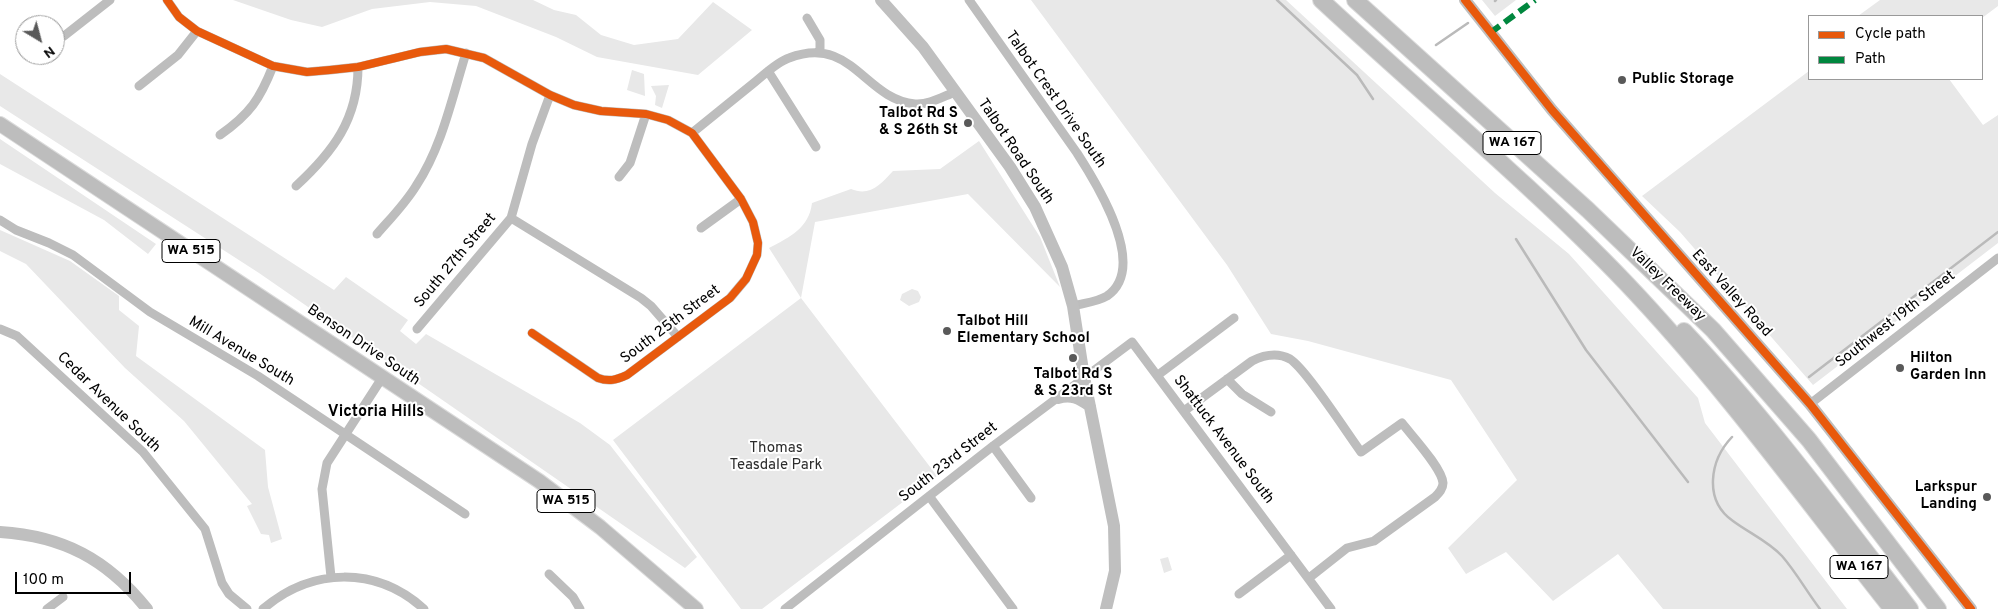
<!DOCTYPE html>
<html>
<head>
<meta charset="utf-8">
<style>
  body { margin:0 }
  #map { position:relative; width:1998px; height:609px; overflow:hidden; background:#fff; font-family:Overpass,sans-serif }
  canvas { display:block }
  .legend { position:absolute; left:1808px; top:15px; width:175px; height:65px; box-sizing:border-box; background:#fff; border:1px solid #999; margin:0; padding:6px 9px; list-style:none; font-size:15px; color:#000 }
  .legend li { display:flex; align-items:center; gap:10px; height:25px }
  .legend b { width:25px; border:1px solid #999 }
  .north { position:absolute; left:15px; top:15px; width:50px; height:50px; box-sizing:border-box; background:#fff; border:1px solid #999; border-radius:50%; rotate:143deg; font-size:14px; font-weight:700; line-height:20px; text-align:center; color:#000 }
  .north::after { content:''; display:block; margin:auto; width:18px; height:22px; background:#595959; clip-path:polygon(50% 0,100% 100%,50% 72%,0 100%) }
  .scale { position:absolute; left:15px; top:572px; width:116px; height:22px; box-sizing:border-box; border:2px solid #000; border-top:0; padding-left:6px; font-size:15px; line-height:18px; white-space:nowrap; color:#000; -webkit-text-stroke:4px #fff; paint-order:stroke }
</style>
</head>
<body>
<div id="map">
<canvas width="1998" height="609"></canvas>
<ul class="legend">
<li><b style="height:6px;background:#e8590c"></b>Cycle path</li>
<li><b style="height:6px;background:#00873e"></b>Path</li>
</ul>
<div class="north">N</div>
<div class="scale">100 m</div>
</div>
<script>
const ctx = document.querySelector('canvas').getContext('2d');
ctx.lineJoin = 'round';
function paint(path, color) { ctx.fillStyle = color; ctx.fill(path, 'evenodd'); }
function trace(path, color, width, dash) { ctx.strokeStyle = color; ctx.lineWidth = width; ctx.lineCap = dash ? 'butt' : 'round'; ctx.setLineDash(dash || []); ctx.stroke(path); }
function write(font, color, halo, rows, align = 'center') {
  ctx.font = font + ' Overpass,sans-serif'; ctx.lineWidth = 4; ctx.setLineDash([]); ctx.textBaseline = 'middle'; ctx.strokeStyle = halo; ctx.fillStyle = color; for (const [text, x, y, turn = 0] of rows) {
    ctx.save(); ctx.translate(x, y); ctx.rotate((+turn || 0) * Math.PI / 180); ctx.textAlign = isNaN(turn) ? turn : align; if (halo) ctx.strokeText(text, 0, 0); ctx.fillText(text, 0, 0); ctx.restore();
  }
}
const green = new Path2D(`
  M 233,0 L 533,0 L 554,10 L 576,15 L 601,35 L 634,45 L 678,39 L 713,2 L 752,30 L 698,75 L 597,57 L 556,37 L 476,6 L 430,2 L 372,9 L 322,27 L 291,20 Z
  M 1031,0 L 1286,0 L 1495,193 L 1569,254 L 1698,398 L 1705,423 L 1847,609 L 1663,609 L 1618,554 L 1553,601 L 1506,552 L 1466,574 L 1448,548 L 1517,480 L 1451,380 L 1308,341 L 1271,334 L 1227,265 Z
  M 1482,0 L 1516,0 L 1495,16 Z
  M 1880,0 L 1998,0 L 1998,6 L 1982,18 L 1858,16 Z
  M 632,70 L 644,74 L 645,96 L 627,90 Z
  M 1809,71 L 1809,79 L 1949,79 L 1983,125 L 1998,115 L 1998,243 L 1813,385 L 1680,232 L 1642,196 Z
  M 0,74 L 334,290 L 346,277 L 408,320 L 400,331 L 416,344 L 426,334 L 580,423 L 610,445 L 697,557 L 685,568 L 259,273 L 0,106 Z
  M 669,85 L 662,108 L 655,105 L 656,96 L 651,86 Z
  M 0,139 L 156,244 L 148,254 L 104,220 L 0,164 Z
  M 979,141 L 1040,237 L 1060,287 L 968,194 L 815,222 L 801,298 L 937,476 L 762,609 L 741,609 L 613,440 L 801,298 L 769,248 C 790,237 809,228 812,203 L 851,189 C 870,197 881,184 893,171 L 940,169 Z
  M 0,230 L 70,261 L 119,296 L 119,310 L 139,326 L 136,356 L 265,450 L 268,487 L 282,539 L 271,543 L 269,535 L 261,534 L 247,506 L 252,504 L 184,421 L 125,368 L 26,264 L 0,251 Z
  M 912,289 L 918,291 L 921,297 L 919,302 L 909,306 L 900,300 L 902,294 Z
  M 1168,557 L 1172,570 L 1164,573 L 1160,559 Z`);
const stream = new Path2D(`
  M 1277,0 L 1357,75 L 1373,99
  M 1495,1 L 1496,0
  M 1436,45 L 1468,23
  M 1516,239 L 1586,350 L 1688,482
  M 1809,377 L 1998,232
  M 1732,437 C 1710,460 1703,500 1733,521 C 1749,533 1768,541 1782,556 C 1796,572 1807,592 1820,609`);
const street = new Path2D(`
  M 167,0 L 179,17 L 197,31 L 273,66 L 307,72 L 330,70 L 358,67 L 420,52 L 446,49 L 484,58 L 550,95 L 574,105 L 601,111 L 646,114 L 668,120 L 692,133 L 741,199 L 753,222 L 758,243 L 757,255 L 746,279 L 730,298 L 627,375 C 616,380 609,382 598,378 L 532,333
  M 969,0 L 1077,153 C 1097,184 1149,267 1107,296 C 1097,302 1084,303 1073,306
  M 807,18 L 820,40 L 820,52
  M 64,36 L 110,0
  M 768,71 L 816,147
  M 139,86 L 178,55 L 197,31
  M 692,133 C 713,116 734,99 755,82 C 765,74 777,62 789,58 C 852,34 864,99 915,104 C 929,105 942,97 955,92
  M 220,135 C 250,114 260,99 273,66
  M 619,177 L 630,163 L 646,114
  M 296,186 C 333,152 358,119 358,67
  M 511,218 L 641,298 L 651,306 L 678,337
  M 0,220 L 16,230 L 49,243 L 73,255 L 150,312 L 258,376 L 465,514
  M 701,228 L 741,199
  M 377,234 C 390,219 405,204 416,186 C 442,147 452,98 466,53
  M 0,329 L 17,336 L 143,452 L 205,529 L 222,583 L 229,594 L 247,609
  M 417,329 L 511,218 L 532,144 L 550,95
  M 1158,375 L 1234,318
  M 1227,379 L 1242,394 L 1271,412
  M 1810,404 L 1998,258
  M 1184,411 L 1252,361 C 1264,355 1277,352 1290,359 C 1306,369 1347,433 1361,452 L 1402,423 C 1412,436 1442,468 1443,483 C 1443,489 1439,493 1435,497 L 1374,541 L 1347,548 L 1309,578
  M 993,446 L 1031,498
  M 929,496 L 1013,609
  M 549,574 L 573,597 L 580,609
  M 331,577 L 322,489 L 327,463 L 382,378
  M 1239,594 L 1291,555
  M 47,609 L 63,597
  M 263,609 C 312,567 376,566 424,609
  M 785,609 L 993,446 L 1132,342 L 1331,609`);
const secondary = new Path2D(`
  M 881,0 L 923,47 L 1010,167 L 1035,207 L 1062,267 L 1073,306 L 1084,377 L 1114,526 L 1115,571 L 1106,609
  M 1465,0 L 1552,110 L 1810,404 L 1971,609
  M 1058,398 C 1071,394 1079,398 1090,406
  M 0,532 C 63,536 107,559 147,609`);
const primary = new Path2D(`
  M 0,124 L 539,481 L 600,527 L 696,609`);
const highway = new Path2D(`
  M 1321,0 C 1422,94 1530,183 1626,283 C 1723,385 1805,499 1892,609
  M 1355,0 L 1588,210 L 1713,330 L 1809,440 L 1938,609
  M 1684,331 C 1766,418 1837,514 1910,609`);
const quiet = new Path2D(`
  M 1490,33 L 1535,0`);
const cycleway = new Path2D(`
  M 167,0 L 179,17 L 197,31 L 273,66 L 307,72 L 330,70 L 358,67 L 420,52 L 446,49 L 484,58 L 550,95 L 574,105 L 601,111 L 646,114 L 668,120 L 692,133 L 741,199 L 753,222 L 758,243 L 757,255 L 746,279 L 730,298 L 627,375 C 616,380 609,382 598,378 L 532,333
  M 1465,0 L 1552,110 L 1810,404 L 1971,609`);
const markers = [
  [1622,80,5,"#595959"],
  [968,123,5,"#595959"],
  [947,331,5,"#595959"],
  [1073,358,5,"#595959"],
  [1900,368,5,"#595959"],
  [1987,497,5,"#595959"]
];
const shields = [
  [1512,143,58],
  [191,251,58],
  [566,501,58],
  [1859,567,58]
];
const shieldNames = [
  ["WA 167",1512,143],
  ["WA 515",191,251],
  ["WA 515",566,501],
  ["WA 167",1859,567]
];
const poiNames = [
  ["Public Storage",1632,80],
  ["Talbot Rd S",958,114,"right"],
  ["& S 26th St",958,131,"right"],
  ["Talbot Hill",957,322],
  ["Elementary School",957,339],
  ["Hilton",1910,359],
  ["Garden Inn",1910,376],
  ["Talbot Rd S",1073,375,"center"],
  ["& S 23rd St",1073,392,"center"],
  ["Larkspur",1977,488,"right"],
  ["Landing",1977,505,"right"]
];
const streetNames = [
  ["Talbot Crest Drive South",1055,100,55],
  ["Talbot Road South",1015,152,56],
  ["South 27th Street",456,261,-50],
  ["Valley Freeway",1667,285,44],
  ["East Valley Road",1731,294,48],
  ["Southwest 19th Street",1896,320,-38],
  ["South 25th Street",671,325,-37],
  ["Benson Drive South",363,346,34],
  ["Mill Avenue South",241,352,31],
  ["Cedar Avenue South",108,403,44],
  ["Shattuck Avenue South",1223,440,53],
  ["South 23rd Street",949,463,-38]
];
const parkNames = [
  ["Thomas",776,449],
  ["Teasdale Park",776,466]
];
const neighbourhoodNames = [
  ["Victoria Hills",376,413]
];
paint(green, '#e8e8e8');
trace(stream, '#bababa', 2.5);
trace(primary, '#dbdbdb', 16);
trace(highway, '#dbdbdb', 18);
trace(street, '#bdbdbd', 9);
trace(secondary, '#bfbfbf', 12);
trace(primary, '#bdbdbd', 14);
trace(highway, '#bdbdbd', 16);
trace(quiet, '#00873e', 6, [12, 6]);
trace(cycleway, '#e8590c', 8);
for (const [x, y, r, color] of markers) { const dot = new Path2D(); dot.arc(x, y, r, 0, 2 * Math.PI); ctx.fillStyle = color; ctx.fill(dot); trace(dot, '#fff', 2); }
for (const [x, y, w] of shields) { const box = new Path2D(); box.roundRect(x - w / 2, y - 11.5, w, 23, 4); ctx.fillStyle = '#fff'; ctx.fill(box); trace(box, '#000', 1); }
write('bold 14px', '#000', null, shieldNames);
write('bold 15px', '#000', '#fff', poiNames, 'left');
write('15px', '#000', '#fff', streetNames);
write('15px', '#2c2c2c', '#fff', parkNames);
write('bold 16px', '#000', '#fff', neighbourhoodNames);
</script>
</body>
</html>
